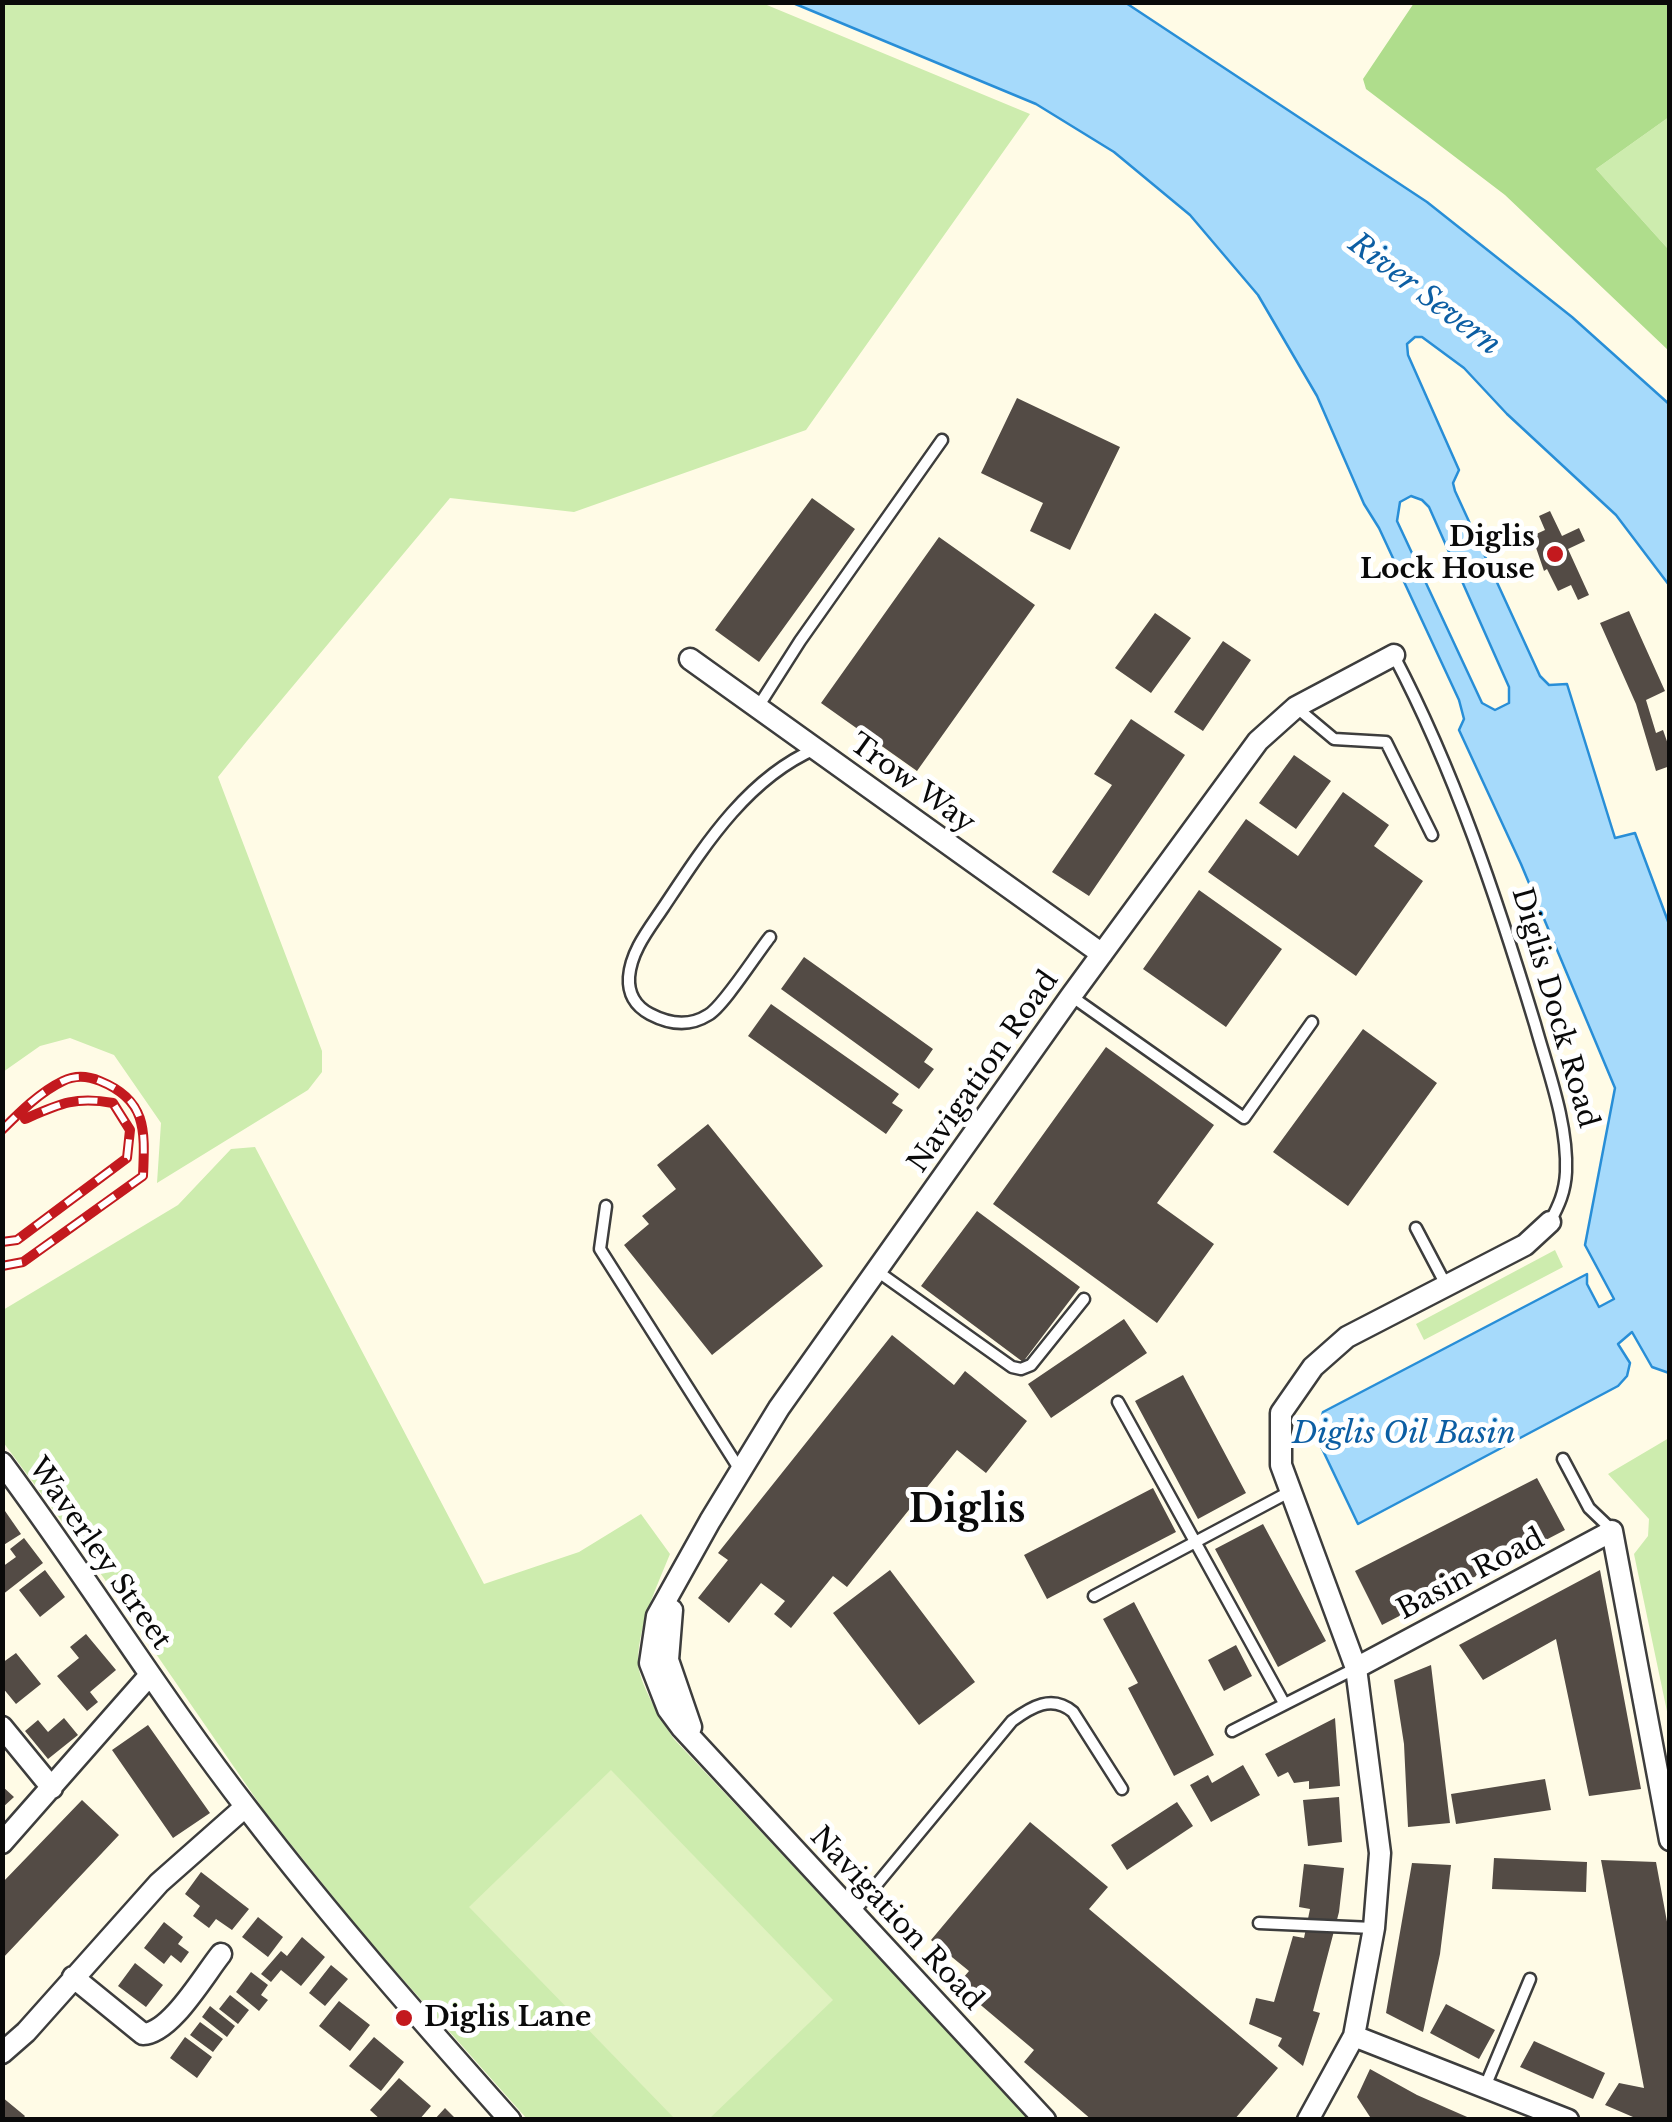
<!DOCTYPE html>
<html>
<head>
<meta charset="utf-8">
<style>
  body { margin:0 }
  #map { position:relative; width:1672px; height:2122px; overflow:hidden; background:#fffbe6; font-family:"Libre Baskerville",serif }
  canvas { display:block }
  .frame { position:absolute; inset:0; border:5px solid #0a0a0a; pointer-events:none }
</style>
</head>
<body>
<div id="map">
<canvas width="1672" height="2122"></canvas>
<div class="frame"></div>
</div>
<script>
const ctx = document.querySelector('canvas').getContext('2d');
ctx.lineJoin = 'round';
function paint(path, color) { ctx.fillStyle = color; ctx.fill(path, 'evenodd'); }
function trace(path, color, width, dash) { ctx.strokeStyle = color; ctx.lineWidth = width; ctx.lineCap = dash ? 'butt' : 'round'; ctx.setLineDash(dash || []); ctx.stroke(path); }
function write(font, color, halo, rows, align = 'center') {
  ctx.font = font + ' "Libre Baskerville",serif'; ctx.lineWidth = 10; ctx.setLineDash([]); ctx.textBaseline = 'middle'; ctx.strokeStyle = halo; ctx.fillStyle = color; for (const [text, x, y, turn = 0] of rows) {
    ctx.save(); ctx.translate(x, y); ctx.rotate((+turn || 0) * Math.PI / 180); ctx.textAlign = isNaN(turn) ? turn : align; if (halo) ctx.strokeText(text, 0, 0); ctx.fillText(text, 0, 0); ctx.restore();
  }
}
const green = new Path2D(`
  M 2,3 L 762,3 L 1030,114 L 806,430 L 574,512 L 450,498 L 247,741 L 218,777 L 322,1051 L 322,1072 L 308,1090 L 157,1183 L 161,1123 L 114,1055 L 70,1038 L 40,1046 L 3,1072 Z
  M 1669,117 L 1669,250 L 1596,169 Z
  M 255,1147 L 484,1584 L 579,1552 L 641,1514 L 670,1554 C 657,1586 639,1624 638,1660 C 637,1681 662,1721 674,1739 L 1030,2119 L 527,2119 L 368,1940 L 265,1812 L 103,1577 L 3,1442 L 3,1310 L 178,1205 L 231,1149 Z
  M 1555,1250 L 1563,1267 L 1424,1340 L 1416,1324 Z
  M 1669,1438 L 1669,1721 L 1634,1554 L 1648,1536 L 1649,1519 L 1608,1474 Z`);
const forest = new Path2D(`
  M 1414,3 L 1669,3 L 1669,117 L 1596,169 L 1669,250 L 1669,351 L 1505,195 L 1366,89 L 1363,79 Z`);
const pitch = new Path2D(`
  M 611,1770 L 833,2000 L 709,2119 L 675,2119 L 469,1907 Z`);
const water = new Path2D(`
  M 793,3 L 1126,3 L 1427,202 L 1572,317 L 1669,404 L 1669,585 L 1616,515 L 1507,414 L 1464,368 L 1422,337 L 1415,337 L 1407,344 L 1408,355 L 1459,470 L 1453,483 L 1455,491 L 1540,676 L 1549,685 L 1567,684 L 1615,838 L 1635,833 L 1669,924 L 1669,1373 L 1652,1367 L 1632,1332 L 1618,1344 L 1630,1363 L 1627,1376 L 1618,1386 L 1358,1524 L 1316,1436 L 1323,1412 L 1587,1274 L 1587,1284 L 1599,1307 L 1614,1299 L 1585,1245 L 1615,1088 L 1521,864 L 1459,730 L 1464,719 L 1459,700 L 1379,528 L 1364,504 L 1317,396 L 1258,295 L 1190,215 L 1114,152 L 1036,104 ZM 1411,496 L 1422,500 L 1429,507 L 1509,687 L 1509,703 L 1495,710 L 1482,703 L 1397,521 L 1400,502 Z`);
const building = new Path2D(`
  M 1017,398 L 1120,447 L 1070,550 L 1030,531 L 1043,503 L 981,473 Z
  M 812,498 L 855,529 L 759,662 L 715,630 Z
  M 1550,511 L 1562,536 L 1579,528 L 1585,541 L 1568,549 L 1589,595 L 1578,600 L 1571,585 L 1558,591 L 1547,569 L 1544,571 L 1532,536 L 1545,530 L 1539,516 Z
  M 939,537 L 1035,605 L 917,771 L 821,703 Z
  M 1629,611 L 1665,691 L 1646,700 L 1656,733 L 1663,730 L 1670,750 L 1670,766 L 1656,771 L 1636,704 L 1600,623 Z
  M 1155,613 L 1191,638 L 1151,693 L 1115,668 Z
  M 1223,641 L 1251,660 L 1203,731 L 1174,712 Z
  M 1131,719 L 1185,755 L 1089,896 L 1052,872 L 1112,785 L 1094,774 Z
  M 1294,755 L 1331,781 L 1296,829 L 1259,803 Z
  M 1343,792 L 1389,825 L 1374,846 L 1423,881 L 1356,976 L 1208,872 L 1246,819 L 1298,856 Z
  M 1199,890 L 1282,949 L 1226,1027 L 1143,969 Z
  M 804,957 L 933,1049 L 924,1062 L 934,1069 L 919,1089 L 781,989 Z
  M 771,1004 L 899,1094 L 892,1103 L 903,1110 L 886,1134 L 748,1036 Z
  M 1363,1029 L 1437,1083 L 1348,1206 L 1273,1152 Z
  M 1106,1047 L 1214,1125 L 1157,1203 L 1214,1244 L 1157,1323 L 993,1204 Z
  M 708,1124 L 823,1266 L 712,1355 L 624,1245 L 649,1224 L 642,1216 L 676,1189 L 657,1165 Z
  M 977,1211 L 1080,1287 L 1023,1362 L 921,1286 Z
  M 1124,1319 L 1147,1353 L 1051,1418 L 1028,1384 Z
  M 892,1335 L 954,1385 L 965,1371 L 1027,1421 L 986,1473 L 957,1450 L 847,1587 L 833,1576 L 791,1628 L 774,1614 L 785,1601 L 761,1583 L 729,1623 L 698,1598 L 728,1560 L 718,1553 Z
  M 1183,1375 L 1246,1493 L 1198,1519 L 1135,1401 Z
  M 1537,1478 L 1565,1530 L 1382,1625 L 1355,1571 Z
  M 1153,1488 L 1176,1532 L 1047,1599 L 1024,1555 Z
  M 5,1511 L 21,1534 L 2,1546 L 2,1512 Z
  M 1263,1524 L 1326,1641 L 1278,1667 L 1215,1549 Z
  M 24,1538 L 43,1563 L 2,1595 L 2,1567 L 16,1557 L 10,1549 Z
  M 45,1570 L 65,1597 L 40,1617 L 19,1590 Z
  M 890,1570 L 975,1682 L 919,1725 L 833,1613 Z
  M 1600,1570 L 1641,1789 L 1589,1796 L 1556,1639 L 1483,1680 L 1459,1645 Z
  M 1134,1602 L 1214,1755 L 1174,1776 L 1128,1688 L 1138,1683 L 1103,1619 Z
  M 86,1634 L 116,1670 L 90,1692 L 98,1702 L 87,1711 L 57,1676 L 79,1658 L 70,1647 Z
  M 1236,1645 L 1252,1676 L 1224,1691 L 1208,1660 Z
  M 16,1653 L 41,1684 L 16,1704 L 2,1687 L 2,1663 Z
  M 1431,1665 L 1450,1823 L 1408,1827 L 1404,1744 L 1394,1680 Z
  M 64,1718 L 78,1735 L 48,1759 L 25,1731 L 38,1720 L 48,1732 Z
  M 1335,1718 L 1340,1786 L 1309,1789 L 1309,1781 L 1294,1783 L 1288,1772 L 1278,1777 L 1265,1754 Z
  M 148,1725 L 210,1813 L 173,1838 L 112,1750 Z
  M 1243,1765 L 1260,1795 L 1211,1822 L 1190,1785 L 1208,1775 L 1212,1783 Z
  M 1545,1779 L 1551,1810 L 1456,1824 L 1451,1794 Z
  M 2,1786 L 14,1797 L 2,1808 Z
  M 1339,1797 L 1342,1842 L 1308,1846 L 1303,1800 Z
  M 82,1800 L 119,1835 L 2,1959 L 2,1883 Z
  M 1177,1802 L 1193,1826 L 1127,1870 L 1111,1845 Z
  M 1030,1822 L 1108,1887 L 1089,1909 L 1278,2068 L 1234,2120 L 1092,2120 L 1024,2062 L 1034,2050 L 957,1985 L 969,1971 L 931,1940 Z
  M 1494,1858 L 1587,1862 L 1586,1892 L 1492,1889 Z
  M 1601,1860 L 1656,1862 L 1670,1938 L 1670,2120 L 1640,2120 L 1605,2105 L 1619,2083 L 1644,2088 Z
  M 1412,1863 L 1451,1865 L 1440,1954 L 1423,2032 L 1386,2013 Z
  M 1304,1864 L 1344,1868 L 1339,1912 L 1313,2011 L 1320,2013 L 1303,2066 L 1278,2046 L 1282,2038 L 1249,2024 L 1256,1998 L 1274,2002 L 1293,1936 L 1304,1938 L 1310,1909 L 1299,1907 Z
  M 201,1872 L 249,1909 L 232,1930 L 216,1919 L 209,1928 L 193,1916 L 200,1906 L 185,1894 Z
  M 258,1917 L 283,1937 L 268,1957 L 242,1937 Z
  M 164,1922 L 183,1937 L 178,1944 L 189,1952 L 181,1963 L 171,1955 L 164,1964 L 144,1948 Z
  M 302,1937 L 325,1957 L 301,1986 L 281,1970 L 271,1982 L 261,1974 L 281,1951 L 287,1956 Z
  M 135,1963 L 163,1985 L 146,2007 L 118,1986 Z
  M 331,1965 L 348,1979 L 325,2006 L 309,1993 Z
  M 251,1972 L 268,1985 L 261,1995 L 268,2000 L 259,2011 L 236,1992 Z
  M 230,1995 L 249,2010 L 238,2024 L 219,2009 Z
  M 339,2001 L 370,2025 L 350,2051 L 319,2026 Z
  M 1446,2004 L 1495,2030 L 1479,2059 L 1430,2033 Z
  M 210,2006 L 235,2026 L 227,2037 L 202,2017 Z
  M 200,2022 L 223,2039 L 213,2052 L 190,2035 Z
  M 185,2037 L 212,2057 L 197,2078 L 170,2058 Z
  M 374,2037 L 404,2062 L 381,2091 L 349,2066 Z
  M 1534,2041 L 1605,2073 L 1593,2099 L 1520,2067 Z
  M 1370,2069 L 1417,2095 L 1474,2120 L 1372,2120 L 1357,2097 Z
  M 399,2078 L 431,2106 L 419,2120 L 381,2120 L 370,2110 Z
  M 2,2097 L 25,2116 L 22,2120 L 2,2120 Z
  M 445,2108 L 457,2120 L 434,2120 Z`);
const service = new Path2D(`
  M 1394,656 C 1455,772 1497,899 1535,1024 C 1548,1071 1568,1123 1566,1172 C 1565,1192 1559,1205 1550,1222
  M 758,707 L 800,641 L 942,440
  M 1297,708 L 1334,739 L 1386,742 L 1432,835
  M 770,937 C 757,953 723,1007 708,1015 C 689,1027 669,1024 650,1014 C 635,1006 628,994 629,977 C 631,951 649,929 663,908 C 703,848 746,779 815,749
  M 1071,996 L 1244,1118 L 1312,1022
  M 606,1206 L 600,1249 L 740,1470
  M 1416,1228 L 1446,1285
  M 877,1271 L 1012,1367 L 1021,1369 L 1031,1365 L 1084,1299
  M 1118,1402 L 1284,1703
  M 1563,1459 L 1589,1508 L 1612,1530
  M 1094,1596 L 1291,1491
  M 1232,1731 L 1356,1668
  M 853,1913 L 1012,1721 C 1031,1707 1052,1694 1073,1712 L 1122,1789
  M 1259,1923 L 1373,1928
  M 1484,2089 L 1530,1979`);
const minor = new Path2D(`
  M 690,659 L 1102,954
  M 2,1463 C 87,1577 162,1699 249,1811 C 331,1918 420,2019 510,2120
  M 672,1610 L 668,1660 L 691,1727
  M 1356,1668 L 1612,1531 L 1670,1840
  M 2,1727 L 52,1788
  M 2,1843 L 149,1676
  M 73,1977 L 143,2034 C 171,2033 204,1975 221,1954
  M 1354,2036 L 1568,2120
  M 2,2053 L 26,2032 L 159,1883 L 245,1807
  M 1045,2120 L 682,1728 L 668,1709 L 650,1663 L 657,1616 L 710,1521 L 779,1408 L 1071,996 L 1258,741 L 1296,707 L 1394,655
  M 1308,2120 L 1354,2036 L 1374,1928 L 1380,1853 L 1356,1668 L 1281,1465 L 1281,1413 L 1313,1367 L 1347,1337 L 1525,1245 L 1550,1222`);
const rail = new Path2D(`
  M 2,1130 C 20,1112 40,1092 63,1081 C 75,1075 88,1076 100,1081 C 147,1100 145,1130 143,1176 L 23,1262 L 2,1266
  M 2,1242 L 17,1240 L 127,1158 L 130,1130 L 113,1103 C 75,1096 59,1104 25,1119`);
const markers = [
  [1555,554,10,"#c3191e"],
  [404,2018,10,"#c3191e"]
];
const poiNames = [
  ["Diglis",1535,538],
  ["Lock House",1535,570],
  ["Diglis Lane",424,2018,"left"]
];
const streetNames = [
  ["Trow Way",912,784,36],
  ["Diglis Dock Road",1554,1008,74],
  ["Navigation Road",984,1072,-55],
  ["Waverley Street",99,1554,55],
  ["Basin Road",1471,1575,-28],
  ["Navigation Road",896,1919,47]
];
const waterNames = [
  ["River Severn",1424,295,37],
  ["Diglis Oil Basin",1404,1435]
];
const districtNames = [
  ["Diglis",967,1511]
];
paint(green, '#cdecae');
paint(forest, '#afdd8c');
paint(pitch, '#e0f2c0');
paint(water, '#a6dafb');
trace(water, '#288ed7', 2.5);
paint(building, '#534b45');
trace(service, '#3d3d3d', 15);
trace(minor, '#3d3d3d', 25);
trace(service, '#fff', 10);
trace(minor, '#fff', 20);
trace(rail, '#c3191e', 10);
trace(rail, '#fff', 6, [19]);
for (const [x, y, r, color] of markers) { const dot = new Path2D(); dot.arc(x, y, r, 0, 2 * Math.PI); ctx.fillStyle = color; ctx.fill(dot); trace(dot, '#fff', 4); }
write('bold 28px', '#0a0a0a', '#fff', poiNames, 'right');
write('28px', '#0a0a0a', '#fff', streetNames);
write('italic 30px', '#0c5ea3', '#fff', waterNames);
write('bold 38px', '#0a0a0a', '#fff', districtNames);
</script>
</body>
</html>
